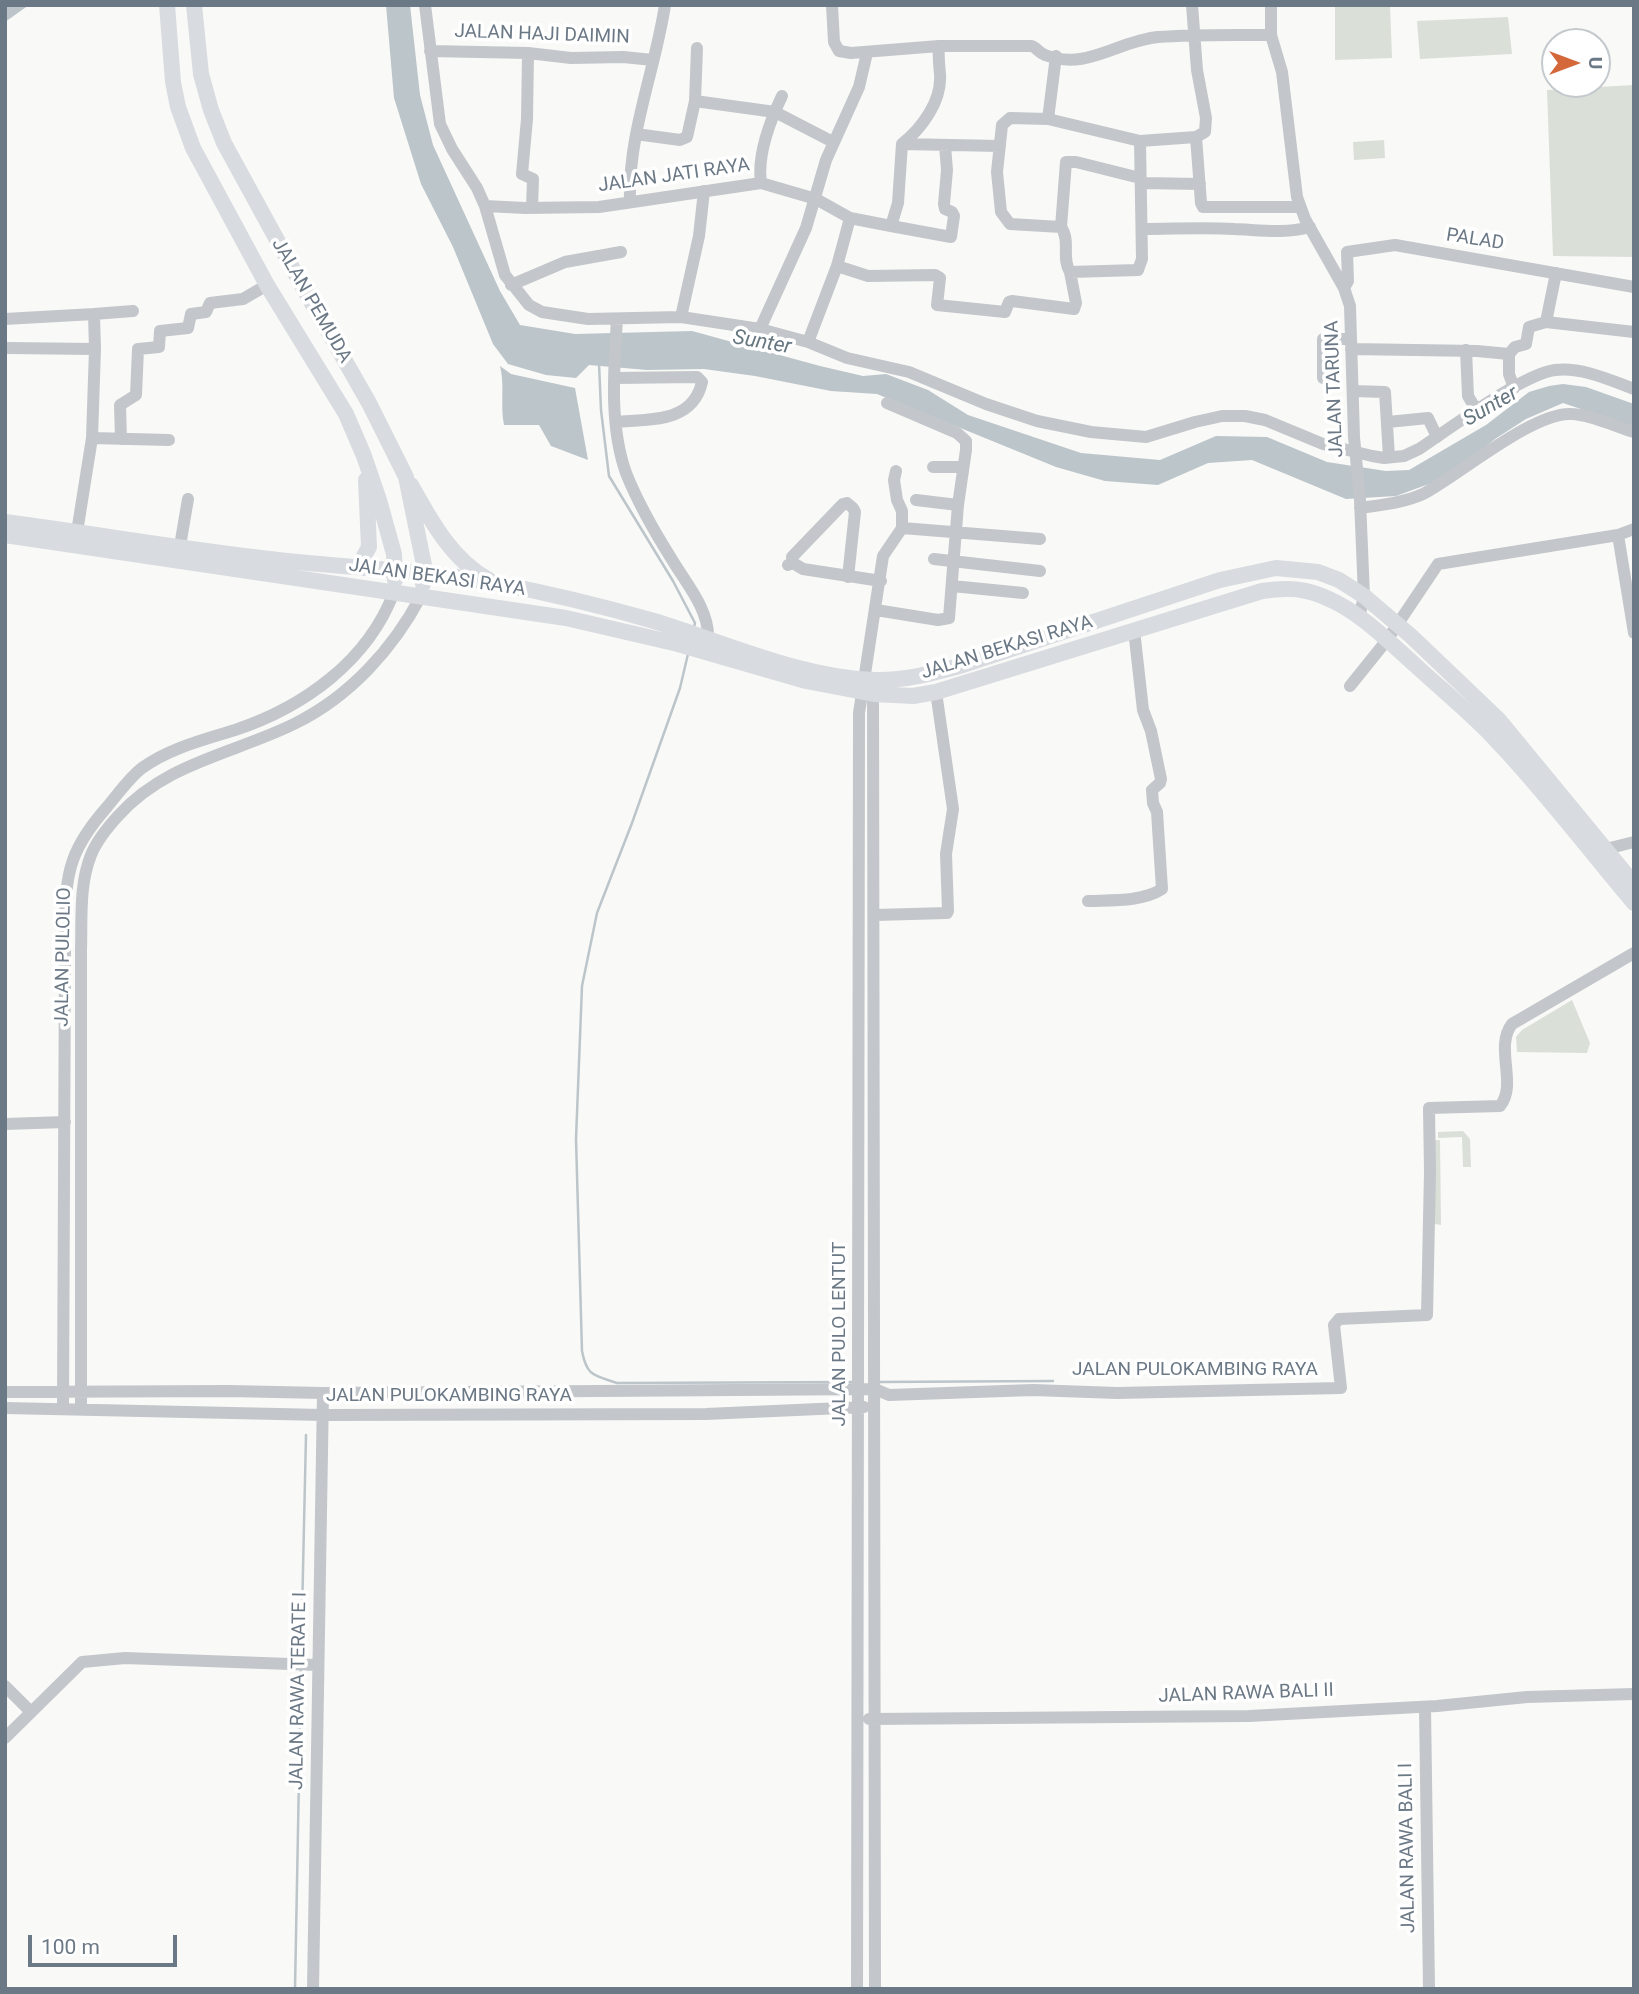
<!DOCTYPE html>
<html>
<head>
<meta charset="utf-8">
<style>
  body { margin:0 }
  #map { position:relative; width:1639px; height:1994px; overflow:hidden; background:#f9f9f7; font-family:Roboto,sans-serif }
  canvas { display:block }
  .frame { position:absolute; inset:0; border:7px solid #6b7885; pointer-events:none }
  .north { position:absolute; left:1541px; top:28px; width:70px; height:70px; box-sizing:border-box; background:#fff; border:2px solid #c4c9ce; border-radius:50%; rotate:90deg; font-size:19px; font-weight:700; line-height:28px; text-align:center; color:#6b7885 }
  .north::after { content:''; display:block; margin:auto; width:24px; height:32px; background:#d4683b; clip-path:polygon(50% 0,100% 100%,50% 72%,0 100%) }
  .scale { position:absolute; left:28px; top:1935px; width:149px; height:32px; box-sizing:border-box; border:4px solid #6b7885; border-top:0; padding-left:9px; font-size:21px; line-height:24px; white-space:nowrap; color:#6b7885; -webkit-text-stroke:5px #fff; paint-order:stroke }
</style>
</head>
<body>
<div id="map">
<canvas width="1639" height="1994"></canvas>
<div class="frame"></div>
<div class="north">U</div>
<div class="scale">100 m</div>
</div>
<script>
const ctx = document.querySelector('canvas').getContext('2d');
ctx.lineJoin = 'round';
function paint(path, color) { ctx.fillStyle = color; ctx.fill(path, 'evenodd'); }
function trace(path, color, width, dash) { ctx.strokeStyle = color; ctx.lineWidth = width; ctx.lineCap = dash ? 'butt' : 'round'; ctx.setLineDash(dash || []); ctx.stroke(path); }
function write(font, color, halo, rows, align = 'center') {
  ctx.font = font + ' Roboto,sans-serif'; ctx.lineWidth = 7; ctx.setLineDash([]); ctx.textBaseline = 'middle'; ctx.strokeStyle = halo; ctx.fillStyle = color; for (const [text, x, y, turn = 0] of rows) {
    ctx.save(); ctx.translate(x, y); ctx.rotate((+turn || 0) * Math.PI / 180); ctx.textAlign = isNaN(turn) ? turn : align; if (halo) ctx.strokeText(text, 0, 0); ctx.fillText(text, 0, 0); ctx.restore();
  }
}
const green = new Path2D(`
  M 1335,5 L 1390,5 L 1392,58 L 1335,60 Z
  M 1508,17 L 1512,54 L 1420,59 L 1417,21 Z
  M 1634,85 L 1634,257 L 1553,256 L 1547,90 Z
  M 1384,140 L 1385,158 L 1354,160 L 1353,142 Z
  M 1572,1000 L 1590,1043 L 1587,1053 L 1517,1052 L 1516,1037 L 1522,1030 Z
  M 1463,1131 L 1470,1139 L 1471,1167 L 1463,1167 L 1462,1137 L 1438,1138 L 1438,1132 Z
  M 1435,1140 L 1440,1140 L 1441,1225 L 1435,1224 Z`);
const water = new Path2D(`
  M 5,5 L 29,5 L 5,22 Z
  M 386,5 L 410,5 L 420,95 L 433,145 L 500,291 L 520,325 L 575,334 L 692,331 L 820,366 L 863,376 L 886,374 L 928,390 L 968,415 L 1081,453 L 1160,460 L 1216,436 L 1267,437 L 1327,462 L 1386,471 L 1409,470 L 1486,425 L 1529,392 L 1549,386 L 1563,384 L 1586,387 L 1634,404 L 1634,427 L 1563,403 L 1526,419 L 1495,439 L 1448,477 L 1396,496 L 1346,499 L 1252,460 L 1208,463 L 1158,485 L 1105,481 L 1056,467 L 877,394 L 831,391 L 755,376 L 704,369 L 647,370 L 589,365 L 576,378 L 546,375 L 508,364 L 493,344 L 453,247 L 421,184 L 394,98 Z
  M 500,366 L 511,374 L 575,388 L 588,460 L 551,446 L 539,425 L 504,425 C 500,405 505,385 500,366 Z`);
const stream = new Path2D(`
  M 599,363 L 601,410 L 609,476 L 673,581 L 695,623 L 694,627
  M 688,654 L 680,688 L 632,823 L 597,913 L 582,986 L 576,1139 L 582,1351 C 587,1377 594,1375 617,1383 L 854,1382
  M 878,1382 L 1053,1381
  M 301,1660 L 306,1435
  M 295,1989 L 301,1670`);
const minor = new Path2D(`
  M 425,5 L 440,124 L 452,149 L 477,188 L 485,206 L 505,275 L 529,305 L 542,312 L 588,319 L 681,317 L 760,329 L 808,342 L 847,358 L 909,372 L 986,404 L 1037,421 L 1091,432 L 1146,437 L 1195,422 L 1222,416 L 1245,416 L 1265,420 L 1323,444 L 1372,456 L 1384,458 L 1404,456 L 1419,449 C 1449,429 1523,374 1555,370 C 1582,367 1610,380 1634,389
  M 832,5 L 834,42 L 839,51 L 851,53 L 939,46 L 1032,46 C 1037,48 1039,53 1045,55 C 1087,71 1117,41 1158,37 C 1196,34 1234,35 1271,35
  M 1271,5 L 1271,35 L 1282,72 L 1297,197 L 1305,219 L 1344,288 L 1350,306 L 1354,437 L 1360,500 L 1364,596 L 1359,618
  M 430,51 L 528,53 L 571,58 L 623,57 L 653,60
  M 528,53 L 527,119 L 522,174 L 533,179 L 532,208
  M 695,101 L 697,48
  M 1048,119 L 1056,56
  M 636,134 L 680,140 L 687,137 L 695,101 L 775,112 L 833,142
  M 1196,137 L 1201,203 L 1203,207 L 1300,207
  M 1140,141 L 1142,259 L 1138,270 L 1070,272 C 1061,258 1071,241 1061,227 L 1010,224 L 1001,212 L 997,172 L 1002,125 L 1010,118 L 1048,119 L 1140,141 L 1196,137 L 1205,132 L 1206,118 L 1197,70 L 1192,5
  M 902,144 C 922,128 942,101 940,74 C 939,64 938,56 939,46
  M 761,183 C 757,155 770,121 782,96
  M 1141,183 L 1200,184
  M 630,201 C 628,133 655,71 665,5
  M 485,206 L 525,208 L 599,207 L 761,183 L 816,199 L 850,218 L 891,226 L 898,203 L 902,144 L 1000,146
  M 891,226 L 951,237 L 954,216 L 952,212 L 945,209 L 944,204 L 947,170 L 945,146
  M 1061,227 L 1066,162 L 1076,162 L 1140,178
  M 1142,229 C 1173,229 1204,227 1234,229 C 1260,230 1284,234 1310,227
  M 837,266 L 868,276 L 935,275 L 940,278 L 937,305 L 1005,312 L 1009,302 L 1012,301 L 1074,309 L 1076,303 L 1070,272
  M 511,285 L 565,262 L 621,252
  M 1344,288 L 1348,281 L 1347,252 L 1395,245 L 1634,287
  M 94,314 L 133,311
  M 681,317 L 699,236 L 704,191
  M 5,319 L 94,314 L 95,349 L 92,438 L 77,532
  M 617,319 C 614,369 609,425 626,473 C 638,503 654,531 671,558 C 685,582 710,610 708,639
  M 1546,322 L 1634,332
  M 760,329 L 806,228 L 826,160 L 859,87 L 867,53
  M 808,342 L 837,266 L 850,218
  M 7,348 L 95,349
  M 1351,349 L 1477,351 L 1509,354 L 1515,347 L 1526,344 L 1529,327 L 1546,322 L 1556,273
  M 1466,350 L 1468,396 L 1477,411
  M 1509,354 L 1509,374 L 1514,388
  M 615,378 L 697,377 L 702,382 C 693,423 650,419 616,422
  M 1323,378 L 1323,339 L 1351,339
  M 1353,391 L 1385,392 L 1389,457
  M 1388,422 L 1428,418 L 1437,437
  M 92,438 L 169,440
  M 121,439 L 120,405 L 136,395 L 138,349 L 159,347 L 160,331 L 188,328 L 191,314 L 206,312 L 210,303 L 243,299 L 267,285
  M 933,467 L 963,467
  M 916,500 L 958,505
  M 1360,508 C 1381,505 1403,503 1423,494 C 1459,475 1534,411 1572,414 C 1592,415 1614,426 1634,432
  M 902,528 L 1040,539
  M 1618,535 L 1634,633
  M 180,546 L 188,499
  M 934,559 L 1040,571
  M 793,563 L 792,557 L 843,504 L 847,503 L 853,508 L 855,512 L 848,577
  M 788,565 L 793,563 L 803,569 L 881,581
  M 952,586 L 1023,593
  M 876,610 L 938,620 L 949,618 L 958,505 L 966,450 L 966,441 L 957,433 L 887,403
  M 1350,686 L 1387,640 L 1438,564 L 1618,535 L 1634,529
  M 873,687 L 875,1989
  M 1606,849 L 1634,842
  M 1088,901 C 1111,900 1142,902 1162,889 L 1157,812 L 1153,803 L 1152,790 L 1160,783 L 1161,779 L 1151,731 L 1143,710 L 1134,630
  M 875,915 L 947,913 L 948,911 L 946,854 L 953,809 L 936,692
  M 5,1124 L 65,1122
  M 5,1392 L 229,1391 L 323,1393 L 875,1389 L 889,1395 L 1033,1390 L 1117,1393 L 1341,1388 L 1334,1325 L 1339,1319 L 1427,1315 L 1430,1171 L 1429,1108 L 1500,1106 C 1518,1085 1494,1047 1512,1024 L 1634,953
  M 5,1408 L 323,1415 L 706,1414 L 864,1407
  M 63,1408 L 65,950 C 66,921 63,888 73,860 C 80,840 93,823 107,807 C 118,794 129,778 142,768 C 170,748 203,740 235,730 C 304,707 368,661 394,592
  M 81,1408 L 81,950 C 82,919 79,885 91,855 C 97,840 107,828 118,816 C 166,762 234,754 296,723 C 350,696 393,649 421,596
  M 5,1686 L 31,1712
  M 1425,1707 L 1429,1989
  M 869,1719 L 1249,1716 L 1437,1706 L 1527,1697 L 1634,1694
  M 5,1738 L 82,1662 L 125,1658 L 317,1665
  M 313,1989 L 323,1393
  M 857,1989 L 859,713 L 883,556 L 902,528 L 902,511 L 897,500 L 894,480 L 896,471`);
const major = new Path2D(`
  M 167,5 L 173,82 L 178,107 L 193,148 L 267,285 L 346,414 L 364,456 L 379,500 L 394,554 L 395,580
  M 194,5 L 201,74 L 211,110 L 224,143 L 300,282 L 369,403 L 406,477 L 424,565 L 423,584
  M 411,485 C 431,521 452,560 489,580
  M 5,522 C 96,534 187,550 278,560 C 350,568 423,570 495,583 C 548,593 602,606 654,621 C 726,643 799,677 874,680 C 904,681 934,673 963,665 L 1220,580 L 1276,568 L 1318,572 L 1339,580 L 1364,596 L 1411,636 L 1499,720 L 1634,884
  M 5,535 L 566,618 L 678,644 L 806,681 L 874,694 L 913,696 L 936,692 L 1262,591 C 1287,587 1306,588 1329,599 C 1361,613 1388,641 1414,664 C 1441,689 1471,713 1496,740 C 1545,791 1588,849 1634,903
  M 358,567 L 369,547 L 366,480`);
const streetNames = [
  ["JALAN HAJI DAIMIN",542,35,2],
  ["JALAN JATI RAYA",674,176,-8],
  ["PALAD",1475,240,9],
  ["JALAN PEMUDA",311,301,60],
  ["JALAN TARUNA",1335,389,-92],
  ["JALAN BEKASI RAYA",437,578,8],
  ["JALAN BEKASI RAYA",1007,648,-17],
  ["JALAN PULOLIO",64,957,-89],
  ["JALAN PULO LENTUT",840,1334,-90],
  ["JALAN PULOKAMBING RAYA",1195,1370],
  ["JALAN PULOKAMBING RAYA",449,1396],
  ["JALAN RAWA TERATE I",299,1691,-89],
  ["JALAN RAWA BALI II",1246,1694,-2],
  ["JALAN RAWA BALI I",1408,1848,-91]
];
const waterNames = [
  ["Sunter",762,343,10],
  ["Sunter",1491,407,-30]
];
paint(green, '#dadfd8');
paint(water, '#bcc5ca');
trace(stream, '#bcc5ca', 2.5);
trace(minor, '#c3c6ca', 12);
trace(major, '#d8dbdf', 16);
write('19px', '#6b7885', '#fff', streetNames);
write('italic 21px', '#677780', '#fff', waterNames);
</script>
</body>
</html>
